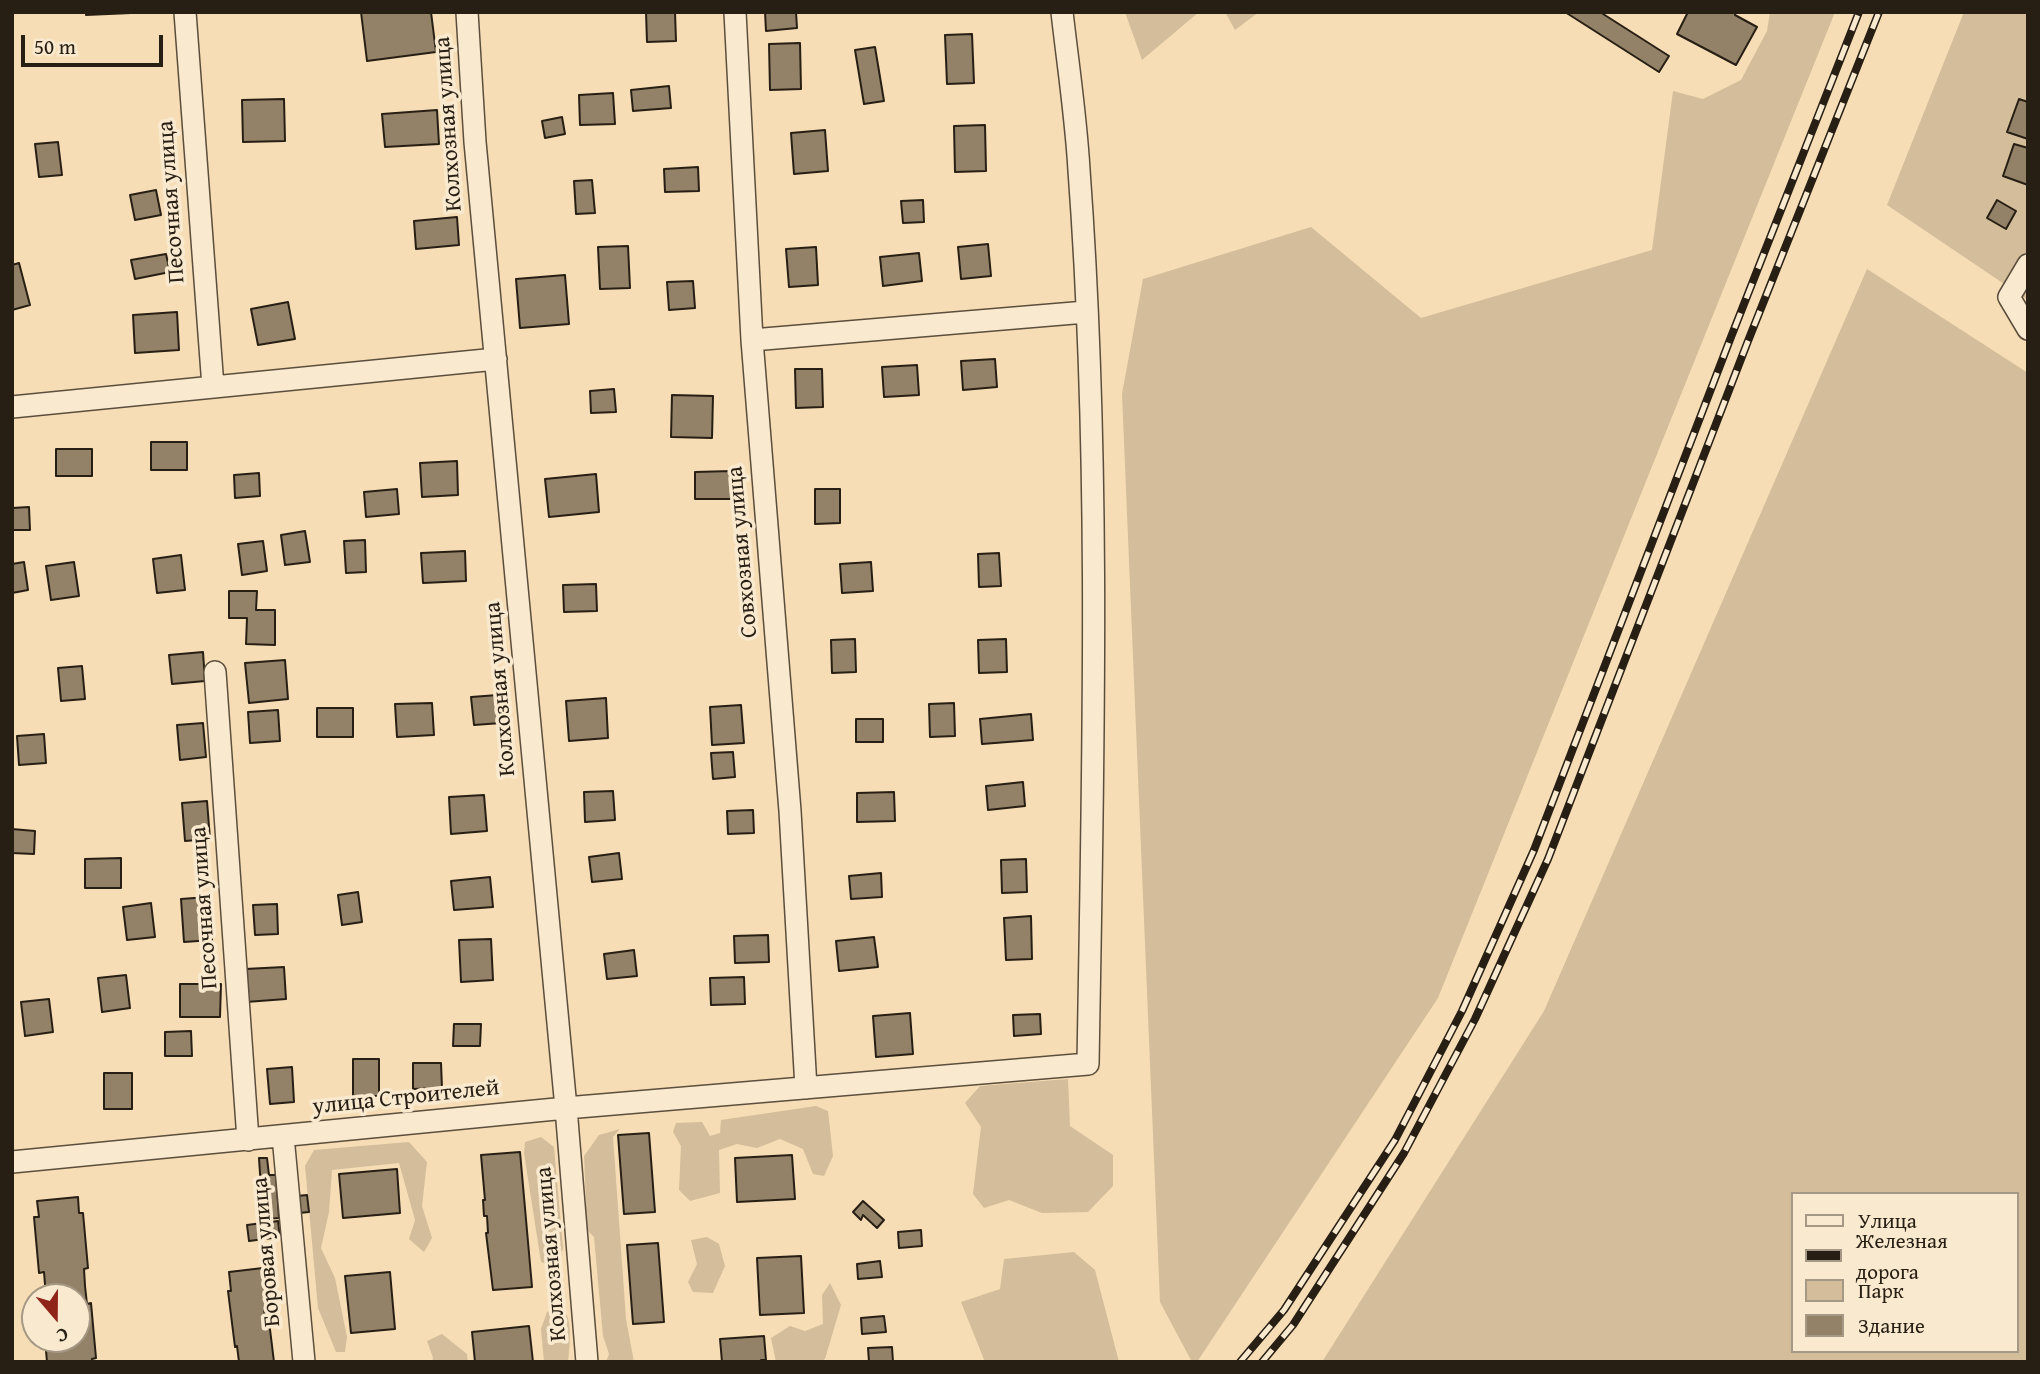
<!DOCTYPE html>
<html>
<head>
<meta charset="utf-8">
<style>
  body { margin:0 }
  #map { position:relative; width:2040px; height:1374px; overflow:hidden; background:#f6ddb5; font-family:"Gentium Book Plus",serif }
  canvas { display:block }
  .frame { position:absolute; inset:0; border:14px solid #281f14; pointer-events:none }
  .legend { position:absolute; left:1791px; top:1192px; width:228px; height:161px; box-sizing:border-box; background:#f9e9cf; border:2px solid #a59884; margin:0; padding:9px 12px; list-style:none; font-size:21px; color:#281f14 }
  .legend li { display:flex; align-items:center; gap:14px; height:35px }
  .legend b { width:35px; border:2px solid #a59884 }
  .north { position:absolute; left:21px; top:1283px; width:70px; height:70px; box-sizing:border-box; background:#f9e9cf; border:2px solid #a59884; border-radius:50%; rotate:160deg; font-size:19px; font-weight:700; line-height:28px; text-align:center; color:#281f14 }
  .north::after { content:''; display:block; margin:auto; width:24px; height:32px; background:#8f2418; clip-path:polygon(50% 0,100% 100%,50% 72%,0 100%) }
  .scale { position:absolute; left:21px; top:35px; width:142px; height:32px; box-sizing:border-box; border:4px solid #281f14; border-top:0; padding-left:9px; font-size:21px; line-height:24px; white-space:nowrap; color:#281f14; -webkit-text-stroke:5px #f9e9cf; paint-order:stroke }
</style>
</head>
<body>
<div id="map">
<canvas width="2040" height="1374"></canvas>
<div class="frame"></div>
<ul class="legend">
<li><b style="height:9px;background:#f9e9cf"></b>Улица</li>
<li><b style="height:9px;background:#281f14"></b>Железная дорога</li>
<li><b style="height:19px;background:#d3bd9a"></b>Парк</li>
<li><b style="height:19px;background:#938268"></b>Здание</li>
</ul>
<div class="north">С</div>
<div class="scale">50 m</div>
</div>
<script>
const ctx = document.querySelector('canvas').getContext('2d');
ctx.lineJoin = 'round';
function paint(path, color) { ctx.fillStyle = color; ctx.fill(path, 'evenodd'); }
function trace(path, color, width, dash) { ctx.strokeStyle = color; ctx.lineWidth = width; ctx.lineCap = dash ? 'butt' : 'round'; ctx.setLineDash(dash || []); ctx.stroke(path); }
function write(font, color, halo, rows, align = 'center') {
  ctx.font = font + ' "Gentium Book Plus",serif'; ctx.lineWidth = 7; ctx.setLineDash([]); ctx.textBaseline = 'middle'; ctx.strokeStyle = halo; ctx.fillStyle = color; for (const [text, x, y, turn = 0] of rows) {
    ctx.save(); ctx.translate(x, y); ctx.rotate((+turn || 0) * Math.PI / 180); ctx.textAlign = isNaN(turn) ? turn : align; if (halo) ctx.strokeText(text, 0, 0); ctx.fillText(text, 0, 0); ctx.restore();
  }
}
const green = new Path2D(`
  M 1125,12 L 1199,12 L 1142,60 Z
  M 1225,12 L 1259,12 L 1235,30 Z
  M 1770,12 L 1835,12 L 1438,998 L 1197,1362 L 1192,1362 L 1160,1302 L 1122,394 L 1143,279 L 1311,227 L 1421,318 L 1652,250 L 1673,91 L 1703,99 L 1741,80 L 1767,31 Z
  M 1964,12 L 2028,12 L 2028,300 L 1887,205 Z
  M 1867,269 L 2028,373 L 2028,1362 L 1322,1362 L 1544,1011 ZM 1793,1194 L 2017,1194 L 2017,1351 L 1793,1351 Z
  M 1068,1079 L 1070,1126 L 1113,1155 L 1113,1186 L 1088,1212 L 1042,1213 L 1009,1200 L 984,1208 L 973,1194 L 981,1127 L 965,1103 L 980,1086 Z
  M 816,1106 L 828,1111 L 833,1156 L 824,1176 L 813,1174 L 803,1149 L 780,1139 L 757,1148 L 737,1144 L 719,1150 L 720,1193 L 690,1201 L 679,1190 L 681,1146 L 673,1132 L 676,1123 L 702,1122 L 710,1136 L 720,1133 L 721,1120 Z
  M 620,1129 L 613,1137 L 626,1319 L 634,1362 L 606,1362 L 609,1354 L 603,1336 L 594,1237 L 582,1225 L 586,1203 L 584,1156 L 599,1135 Z
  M 541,1137 L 554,1147 L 563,1248 L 558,1268 L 541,1262 L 524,1153 L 525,1142 Z
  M 409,1142 L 427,1162 L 422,1206 L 432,1238 L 424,1252 L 409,1239 L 415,1220 L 399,1163 L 332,1170 L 329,1212 L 321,1248 L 335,1278 L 347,1337 L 345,1352 L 336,1352 L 318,1308 L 305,1166 L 314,1150 Z
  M 707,1237 L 719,1244 L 725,1266 L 713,1293 L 693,1292 L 688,1282 L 697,1264 L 691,1240 Z
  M 1074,1252 L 1095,1270 L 1119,1362 L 985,1362 L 961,1302 L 1000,1289 L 1004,1259 Z
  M 830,1283 L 841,1305 L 825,1359 L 819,1362 L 776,1362 L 771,1338 L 790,1326 L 805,1331 L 823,1324 L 822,1295 Z
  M 562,1306 C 573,1320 570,1344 568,1362 L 544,1362 L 541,1329 L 547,1312 Z
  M 442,1334 L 467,1354 L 468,1362 L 432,1362 L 433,1358 L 427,1341 Z`);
const building = new Path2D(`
  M 86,12 L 131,12 L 131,13 L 86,15 Z
  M 361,12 L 431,12 L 436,52 L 367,61 Z
  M 646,12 L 675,12 L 676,41 L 647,42 Z
  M 765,12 L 796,12 L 797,28 L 766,31 Z
  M 1565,12 L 1600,12 L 1669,56 L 1659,72 Z
  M 1688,12 L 1736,12 L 1735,15 L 1757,27 L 1736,65 L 1677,34 Z
  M 972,34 L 974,83 L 947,84 L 945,35 Z
  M 800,43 L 801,89 L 770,90 L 769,44 Z
  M 875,47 L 884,101 L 864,104 L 855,50 Z
  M 669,86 L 671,108 L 633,111 L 631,90 Z
  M 613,93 L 615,124 L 580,125 L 579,95 Z
  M 284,99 L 285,141 L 243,142 L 242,100 Z
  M 2019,99 L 2028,102 L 2028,139 L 2007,132 Z
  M 437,110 L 439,144 L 385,147 L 382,114 Z
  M 562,117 L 565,134 L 545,138 L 542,121 Z
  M 985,125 L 986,171 L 955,172 L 954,126 Z
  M 825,130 L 828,171 L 794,174 L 791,133 Z
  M 58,142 L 62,175 L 39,177 L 35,144 Z
  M 2014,144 L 2028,148 L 2028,185 L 2003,176 Z
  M 698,167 L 699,191 L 665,192 L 664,169 Z
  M 592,180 L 595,213 L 576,214 L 574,181 Z
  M 156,190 L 161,215 L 135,220 L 130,195 Z
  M 923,200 L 924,222 L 903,223 L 901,201 Z
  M 1997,200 L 2016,211 L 2006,229 L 1987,218 Z
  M 457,217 L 459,245 L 416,249 L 414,221 Z
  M 988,244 L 991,276 L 961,279 L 958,247 Z
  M 628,246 L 630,288 L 600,289 L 598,247 Z
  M 816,247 L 818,285 L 789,287 L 786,249 Z
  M 919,253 L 922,281 L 883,286 L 880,257 Z
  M 166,254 L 170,272 L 135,279 L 131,260 Z
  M 19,263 L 30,305 L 12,310 L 12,265 Z
  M 565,275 L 569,324 L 520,328 L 516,279 Z
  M 693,281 L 695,308 L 669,310 L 667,282 Z
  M 288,302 L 295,339 L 258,345 L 251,309 Z
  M 177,312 L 179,350 L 135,353 L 133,315 Z
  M 995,359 L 997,387 L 963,390 L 961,361 Z
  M 917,365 L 919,395 L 884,397 L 882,367 Z
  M 795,369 L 822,369 L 823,407 L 796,408 Z
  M 614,389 L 616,412 L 591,413 L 590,391 Z
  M 672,395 L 713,396 L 712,438 L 671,437 Z
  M 151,442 L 187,442 L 187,470 L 151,470 Z
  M 56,449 L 92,449 L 92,476 L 56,476 Z
  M 457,461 L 458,495 L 422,497 L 420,463 Z
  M 732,471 L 732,499 L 695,499 L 695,472 Z
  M 259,473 L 260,496 L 235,498 L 234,475 Z
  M 596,474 L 599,512 L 549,517 L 545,479 Z
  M 397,489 L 399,514 L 366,517 L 364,492 Z
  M 815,489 L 840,489 L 840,523 L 815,524 Z
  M 29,507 L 30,530 L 12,530 L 12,508 Z
  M 305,531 L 310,562 L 285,565 L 281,535 Z
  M 365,540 L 366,572 L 346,573 L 344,541 Z
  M 263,541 L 267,571 L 242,575 L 238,544 Z
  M 465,551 L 466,581 L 423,583 L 421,553 Z
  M 999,553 L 1001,586 L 979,587 L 978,554 Z
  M 181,555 L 185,590 L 157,593 L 153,559 Z
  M 24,562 L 28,590 L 12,593 L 12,564 Z
  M 74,562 L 79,596 L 51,600 L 46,566 Z
  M 871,562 L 873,591 L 842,593 L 840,564 Z
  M 596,584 L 597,611 L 564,612 L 563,585 Z
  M 229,591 L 257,591 L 256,610 L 275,610 L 275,645 L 246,644 L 247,618 L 229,618 Z
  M 855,639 L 856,672 L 832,673 L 831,640 Z
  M 1006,639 L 1007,672 L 979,673 L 978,640 Z
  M 203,652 L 205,681 L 172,684 L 169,655 Z
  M 285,660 L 288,699 L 249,703 L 245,663 Z
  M 82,666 L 85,699 L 61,701 L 58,668 Z
  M 498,695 L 501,723 L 474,725 L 471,697 Z
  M 606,698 L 608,738 L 569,741 L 566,701 Z
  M 432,703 L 434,735 L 397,737 L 395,704 Z
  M 954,703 L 955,736 L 930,737 L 929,704 Z
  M 741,705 L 744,743 L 712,745 L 710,707 Z
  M 317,708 L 353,708 L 353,737 L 317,737 Z
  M 278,710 L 280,741 L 250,743 L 248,712 Z
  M 1031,714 L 1033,740 L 982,744 L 980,719 Z
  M 856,719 L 883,719 L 883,742 L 856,742 Z
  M 203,723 L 206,757 L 180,760 L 177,725 Z
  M 44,734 L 46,763 L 19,765 L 17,736 Z
  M 733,752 L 735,777 L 713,779 L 711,753 Z
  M 1023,782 L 1025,806 L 988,810 L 986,786 Z
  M 613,791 L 615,820 L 585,822 L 584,792 Z
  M 894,792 L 895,821 L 857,822 L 857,793 Z
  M 484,795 L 487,831 L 451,834 L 449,797 Z
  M 207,801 L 210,839 L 185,841 L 182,803 Z
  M 753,810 L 754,833 L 728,834 L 727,811 Z
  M 12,829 L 35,831 L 34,854 L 12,853 Z
  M 619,853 L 622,879 L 592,882 L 589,857 Z
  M 121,858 L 121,888 L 85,888 L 85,859 Z
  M 1026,859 L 1027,892 L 1002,893 L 1001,860 Z
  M 881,873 L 882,897 L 851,899 L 849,876 Z
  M 490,877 L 493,907 L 454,910 L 451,881 Z
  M 358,892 L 362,922 L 342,925 L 338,895 Z
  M 208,897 L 212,940 L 184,942 L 181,899 Z
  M 151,903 L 155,937 L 127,940 L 123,907 Z
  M 277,904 L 278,934 L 255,935 L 253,905 Z
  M 1031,916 L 1032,959 L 1006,960 L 1004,918 Z
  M 768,935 L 769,962 L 735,963 L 734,936 Z
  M 874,937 L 878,967 L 839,971 L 836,941 Z
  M 491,939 L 493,980 L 461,982 L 459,940 Z
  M 634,950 L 637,976 L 607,979 L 604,954 Z
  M 284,967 L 286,999 L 246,1002 L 245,969 Z
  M 126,975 L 130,1008 L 102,1012 L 98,978 Z
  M 744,977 L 745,1004 L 711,1005 L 710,978 Z
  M 180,984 L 221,984 L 220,1017 L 180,1017 Z
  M 49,999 L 53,1032 L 25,1036 L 21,1002 Z
  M 910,1013 L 913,1054 L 876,1057 L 873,1016 Z
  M 1040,1014 L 1041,1034 L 1014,1036 L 1013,1015 Z
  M 454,1024 L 481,1024 L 480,1046 L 453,1046 Z
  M 191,1031 L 192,1056 L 165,1056 L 165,1032 Z
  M 353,1059 L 379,1059 L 379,1096 L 353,1096 Z
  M 413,1063 L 441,1063 L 442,1088 L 413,1089 Z
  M 292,1067 L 294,1102 L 270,1104 L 267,1069 Z
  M 104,1073 L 132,1073 L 132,1109 L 104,1109 Z
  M 649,1133 L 655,1212 L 624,1214 L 618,1135 Z
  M 520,1152 L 532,1287 L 493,1290 L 486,1233 L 488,1233 L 487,1216 L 484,1216 L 483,1200 L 485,1200 L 481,1155 Z
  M 792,1155 L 795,1199 L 737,1202 L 735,1158 Z
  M 259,1158 L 267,1158 L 269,1175 L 276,1175 L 279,1218 L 263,1219 Z
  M 397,1169 L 400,1213 L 343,1218 L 339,1174 Z
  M 307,1195 L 309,1212 L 299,1213 L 297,1196 Z
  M 78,1197 L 79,1213 L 83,1213 L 88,1268 L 84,1269 L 85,1286 L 87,1304 L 91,1303 L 96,1358 L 92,1359 L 92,1362 L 47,1362 L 45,1339 L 77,1339 L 77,1297 L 46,1297 L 44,1272 L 39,1273 L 34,1217 L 39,1217 L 37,1201 Z
  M 863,1201 L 884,1220 L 877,1228 L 863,1215 L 861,1220 L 853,1212 Z
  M 278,1221 L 280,1237 L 249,1241 L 247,1225 Z
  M 921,1230 L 922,1246 L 899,1248 L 898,1232 Z
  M 658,1243 L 664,1322 L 633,1324 L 627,1245 Z
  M 801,1256 L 804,1313 L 760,1315 L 757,1258 Z
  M 880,1261 L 882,1277 L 858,1279 L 857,1264 Z
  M 263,1268 L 268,1305 L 264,1306 L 265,1322 L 269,1321 L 274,1362 L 239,1362 L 237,1346 L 235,1347 L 228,1291 L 231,1291 L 229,1272 Z
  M 390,1272 L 395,1329 L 351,1333 L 345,1276 Z
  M 884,1316 L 886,1332 L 862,1334 L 861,1318 Z
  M 529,1326 L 533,1362 L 475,1362 L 472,1332 Z
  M 764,1336 L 766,1360 L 761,1360 L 761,1362 L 722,1362 L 720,1339 Z
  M 892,1347 L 893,1362 L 869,1362 L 868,1348 Z`);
const street = new Path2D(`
  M 185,12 L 213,387
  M 467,12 L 475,142 L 566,1108 L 587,1362
  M 735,12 L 752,340 L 790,811 L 806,1088
  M 2028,265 L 2009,297 L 2028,329
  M 752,340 L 1086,312
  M 12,407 L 496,359
  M 215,672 L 248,1140
  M 283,1136 L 304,1362
  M 12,1162 L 566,1108 L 1088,1064 C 1093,766 1101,468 1079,170 C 1076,117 1068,65 1062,12`);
const rail = new Path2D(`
  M 1240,1362 L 1284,1310 L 1395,1140 L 1462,1011 L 1534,850 L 1731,337 L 1859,12
  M 1262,1362 L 1293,1325 L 1404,1153 L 1475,1019 L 1548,859 L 1748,341 L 1879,12`);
const streetNames = [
  ["Колхозная улица",449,124,-94],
  ["Песочная улица",172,202,-94],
  ["Совхозная улица",743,552,-95],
  ["Колхозная улица",501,689,-95],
  ["Песочная улица",205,908,-94],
  ["улица Строителей",406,1098,-6],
  ["Боровая улица",267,1252,-95],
  ["Колхозная улица",552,1254,-95]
];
paint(green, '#d3bd9a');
paint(building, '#938268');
trace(building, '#281f14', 2);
trace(street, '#5c4e3c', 24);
trace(street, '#f9e9cf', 21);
trace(rail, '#281f14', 8);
trace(rail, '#f9e9cf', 5, [16]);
write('23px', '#281f14', '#f9e9cf', streetNames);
</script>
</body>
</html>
